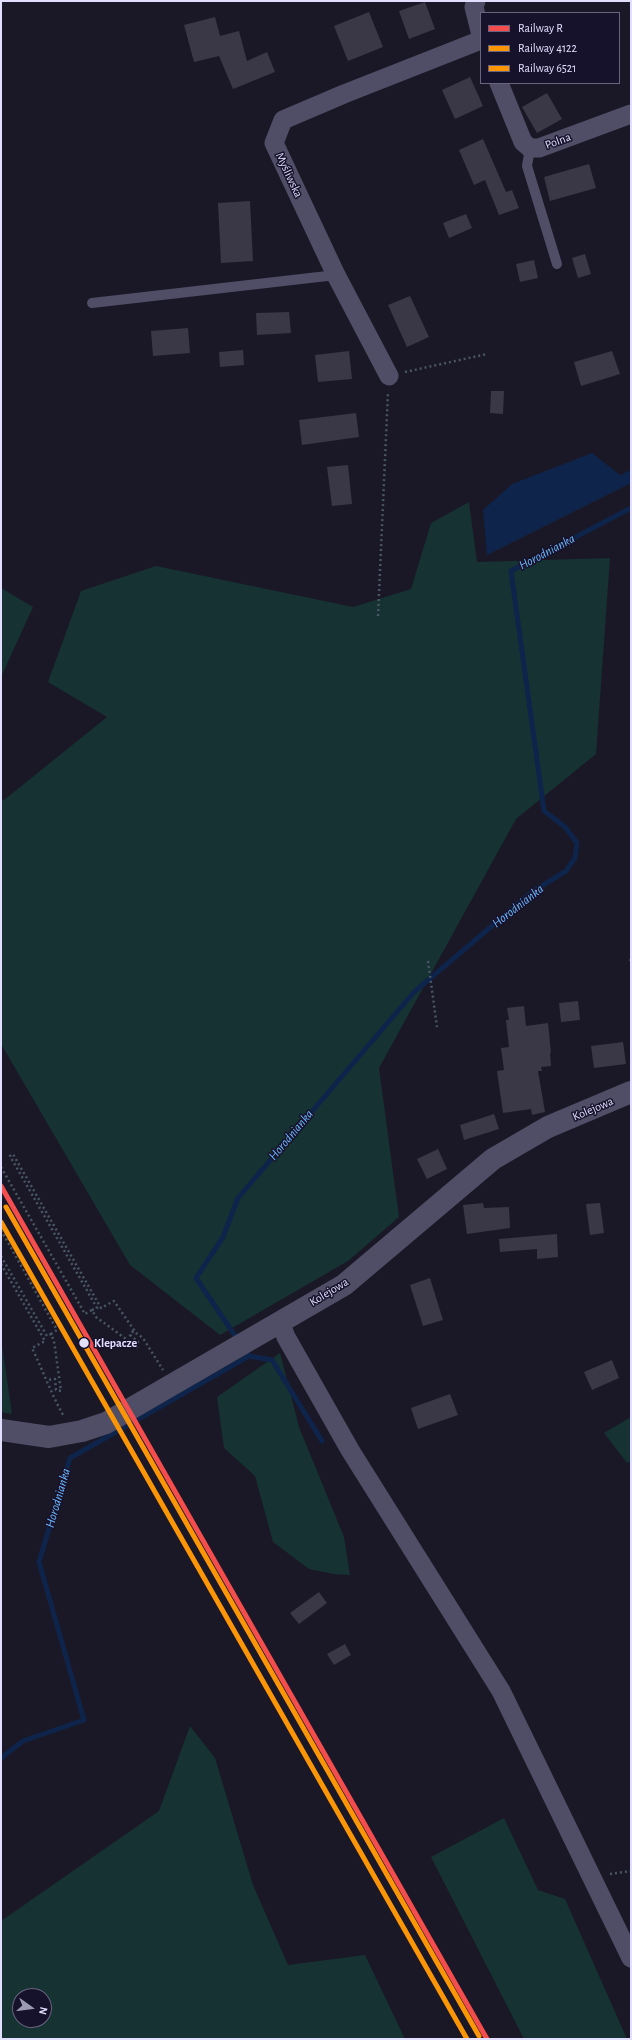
<!DOCTYPE html>
<html>
<head>
<meta charset="utf-8">
<style>
  body { margin:0 }
  #map { position:relative; width:632px; height:2040px; overflow:hidden; background:#1a1826; font-family:"Alegreya Sans",sans-serif }
  canvas { display:block }
  .frame { position:absolute; inset:0; border:2px solid #e2defe; pointer-events:none }
  .legend { position:absolute; left:480px; top:12px; width:140px; height:72px; box-sizing:border-box; background:#17122c; border:1px solid #686480; margin:0; padding:5px 7px; list-style:none; font-size:12px; color:#e2defe }
  .legend li { display:flex; align-items:center; gap:8px; height:20px }
  .legend b { width:20px; border:1px solid #686480 }
  .north { position:absolute; left:12px; top:1988px; width:40px; height:40px; box-sizing:border-box; background:#17122c; border:1px solid #686480; border-radius:50%; rotate:104deg; font-size:11px; font-weight:700; line-height:16px; text-align:center; color:#e2defe }
  .north::after { content:''; display:block; margin:auto; width:14px; height:18px; background:#9c99b2; clip-path:polygon(50% 0,100% 100%,50% 72%,0 100%) }
</style>
</head>
<body>
<div id="map">
<canvas width="632" height="2040"></canvas>
<div class="frame"></div>
<ul class="legend">
<li><b style="height:5px;background:#f54d4d"></b>Railway R</li>
<li><b style="height:5px;background:#ff9500"></b>Railway 4122</li>
<li><b style="height:5px;background:#ff9500"></b>Railway 6521</li>
</ul>
<div class="north">N</div>
</div>
<script>
const ctx = document.querySelector('canvas').getContext('2d');
ctx.lineJoin = 'round';
function paint(path, color) { ctx.fillStyle = color; ctx.fill(path, 'evenodd'); }
function trace(path, color, width, dash) { ctx.strokeStyle = color; ctx.lineWidth = width; ctx.lineCap = dash ? 'butt' : 'round'; ctx.setLineDash(dash || []); ctx.stroke(path); }
function write(font, color, halo, rows, align = 'center') {
  ctx.font = font + ' "Alegreya Sans",sans-serif'; ctx.lineWidth = 3; ctx.setLineDash([]); ctx.textBaseline = 'middle'; ctx.strokeStyle = halo; ctx.fillStyle = color; for (const [text, x, y, turn = 0] of rows) {
    ctx.save(); ctx.translate(x, y); ctx.rotate((+turn || 0) * Math.PI / 180); ctx.textAlign = isNaN(turn) ? turn : align; if (halo) ctx.strokeText(text, 0, 0); ctx.fillText(text, 0, 0); ctx.restore();
  }
}
const green = new Path2D(`
  M 469,502 L 477,562 L 610,558 L 596,754 L 516,819 L 379,1068 L 399,1217 L 348,1261 L 220,1335 L 130,1265 L 1,1044 L 1,799 L 4,800 L 107,717 L 48,682 L 81,591 L 156,566 L 353,607 L 411,589 L 431,523 Z
  M 1,588 L 33,607 L 1,677 Z
  M 1,1338 L 12,1414 L 1,1412 Z
  M 280,1353 L 299,1427 L 344,1537 L 350,1575 L 334,1574 L 309,1569 L 273,1542 L 255,1476 L 224,1448 L 217,1397 Z
  M 631,1417 L 631,1461 L 627,1463 L 604,1433 Z
  M 190,1726 L 215,1758 L 253,1885 L 288,1965 L 365,1955 L 405,2039 L 1,2039 L 1,1921 L 159,1811 ZM 20,1996 L 44,1996 L 44,2020 L 20,2020 Z
  M 504,1818 L 538,1890 L 565,1899 L 627,2039 L 524,2039 L 431,1857 Z`);
const water = new Path2D(`
  M 592,453 L 620,475 L 631,470 L 631,483 L 487,555 L 483,510 L 512,484 Z`);
const stream = new Path2D(`
  M 238,1340 L 196,1278 L 223,1237 L 238,1198 L 414,992 L 532,892 L 566,871 L 575,858 L 577,843 L 565,827 L 544,811 L 511,571 L 631,508
  M 249,1356 L 272,1360 L 322,1441
  M 1,1758 L 23,1741 L 84,1720 L 39,1562 L 70,1458 L 249,1356 L 244,1348`);
const building = new Path2D(`
  M 425,2 L 435,29 L 409,39 L 399,11 Z
  M 369,12 L 383,47 L 348,61 L 334,26 Z
  M 215,17 L 220,36 L 239,31 L 247,61 L 267,52 L 275,72 L 233,89 L 219,56 L 194,62 L 184,25 Z
  M 470,77 L 483,106 L 455,119 L 442,90 Z
  M 547,93 L 562,119 L 537,133 L 522,107 Z
  M 483,139 L 506,192 L 512,190 L 519,208 L 499,215 L 485,180 L 474,185 L 459,150 Z
  M 589,164 L 596,188 L 550,201 L 544,177 Z
  M 250,201 L 253,261 L 221,263 L 218,203 Z
  M 466,214 L 472,228 L 449,238 L 443,223 Z
  M 585,254 L 591,274 L 578,278 L 572,258 Z
  M 534,260 L 538,278 L 520,282 L 516,264 Z
  M 410,296 L 429,337 L 407,347 L 388,305 Z
  M 289,312 L 291,333 L 257,335 L 256,313 Z
  M 188,328 L 190,353 L 153,356 L 151,331 Z
  M 243,350 L 244,365 L 220,367 L 219,352 Z
  M 349,351 L 352,379 L 318,382 L 315,355 Z
  M 612,351 L 620,374 L 581,386 L 574,362 Z
  M 491,391 L 504,391 L 503,414 L 490,413 Z
  M 356,413 L 359,437 L 302,445 L 299,420 Z
  M 348,465 L 352,504 L 332,506 L 327,467 Z
  M 578,1001 L 580,1020 L 561,1022 L 559,1003 Z
  M 524,1006 L 526,1026 L 548,1023 L 551,1053 L 550,1053 L 551,1066 L 541,1067 L 542,1071 L 538,1071 L 545,1112 L 532,1115 L 531,1109 L 503,1113 L 497,1071 L 504,1070 L 501,1048 L 509,1047 L 506,1020 L 509,1020 L 507,1008 Z
  M 623,1042 L 626,1064 L 594,1068 L 591,1046 Z
  M 494,1114 L 499,1129 L 464,1140 L 460,1125 Z
  M 438,1149 L 447,1169 L 427,1179 L 417,1159 Z
  M 483,1203 L 484,1208 L 509,1207 L 510,1228 L 467,1234 L 463,1205 Z
  M 600,1203 L 604,1233 L 590,1235 L 586,1204 Z
  M 557,1234 L 558,1257 L 537,1259 L 537,1249 L 500,1252 L 499,1239 Z
  M 430,1278 L 443,1320 L 423,1326 L 410,1285 Z
  M 612,1360 L 619,1378 L 592,1390 L 584,1372 Z
  M 450,1394 L 458,1415 L 418,1429 L 411,1408 Z
  M 319,1592 L 327,1603 L 299,1624 L 290,1613 Z
  M 345,1644 L 351,1655 L 334,1665 L 327,1654 Z`);
const path = new Path2D(`
  M 405,372 L 487,354
  M 378,616 L 388,392
  M 428,961 L 437,1027
  M 630,961 L 631,959
  M 1,1167 L 85,1314 L 92,1310 L 96,1317 L 137,1347 L 138,1342 L 130,1335 L 134,1330
  M 1,1230 L 57,1330 L 51,1334 L 54,1341 L 61,1391 L 56,1390 L 55,1379 L 47,1380
  M 1,1256 L 47,1336 L 51,1334
  M 1,1264 L 45,1341 L 32,1348 C 43,1371 51,1393 63,1415
  M 92,1310 L 97,1308 L 10,1156 L 13,1154 L 101,1308 L 114,1301 L 136,1333 L 143,1338 L 163,1370
  M 610,1874 L 631,1871`);
const service = new Path2D(`
  M 530,148 L 527,166 L 557,264
  M 92,303 L 336,275`);
const minor = new Path2D(`
  M 476,1 L 474,7 L 481,35
  M 499,83 L 523,142 L 530,148 L 539,148 L 631,114
  M 389,376 L 336,275 L 274,143 L 283,120 L 344,94 L 481,40
  M 280,1321 L 286,1337 L 350,1450 L 501,1691 L 631,1958`);
const tertiary = new Path2D(`
  M 1,1430 L 49,1437 L 82,1431 L 106,1423 L 344,1285 L 493,1159 L 548,1127 L 631,1092`);
const rail1 = new Path2D(`
  M 1,1186 L 487,2039`);
const rail2 = new Path2D(`
  M 1,1222 L 467,2039`);
const rail3 = new Path2D(`
  M 6,1207 L 479,2036`);
const markers = [
  [84,1343,5.5,"#e2defe"]
];
const streetNames = [
  ["Polna",558,141,-20],
  ["Myśliwska",289,175,65],
  ["Kolejowa",593,1109,-23],
  ["Kolejowa",329,1292,-31]
];
const stopNames = [
  ["Klepacze",94,1343]
];
const waterNames = [
  ["Horodnianka",547,552,-28],
  ["Horodnianka",518,906,-38],
  ["Horodnianka",291,1135,-50],
  ["Horodnianka",58,1498,-74]
];
paint(green, '#163233');
paint(water, '#0f244b');
trace(stream, '#0f244b', 5);
paint(building, '#3a3747');
trace(path, '#495665', 2.5, [2, 3]);
trace(service, '#4f4e66', 10);
trace(minor, '#4f4e66', 19);
trace(tertiary, '#4f4e66', 22);
trace(rail1, '#f54d4d', 5);
trace(rail2, '#ff9500', 5);
trace(rail3, '#ff9500', 5);
for (const [x, y, r, color] of markers) { const dot = new Path2D(); dot.arc(x, y, r, 0, 2 * Math.PI); ctx.fillStyle = color; ctx.fill(dot); trace(dot, '#17122c', 1.5); }
write('12px', '#e2defe', '#17122c', streetNames);
write('bold 12px', '#e2defe', '#17122c', stopNames, 'left');
write('italic 13px', '#6eb9fc', '#17122c', waterNames);
</script>
</body>
</html>
